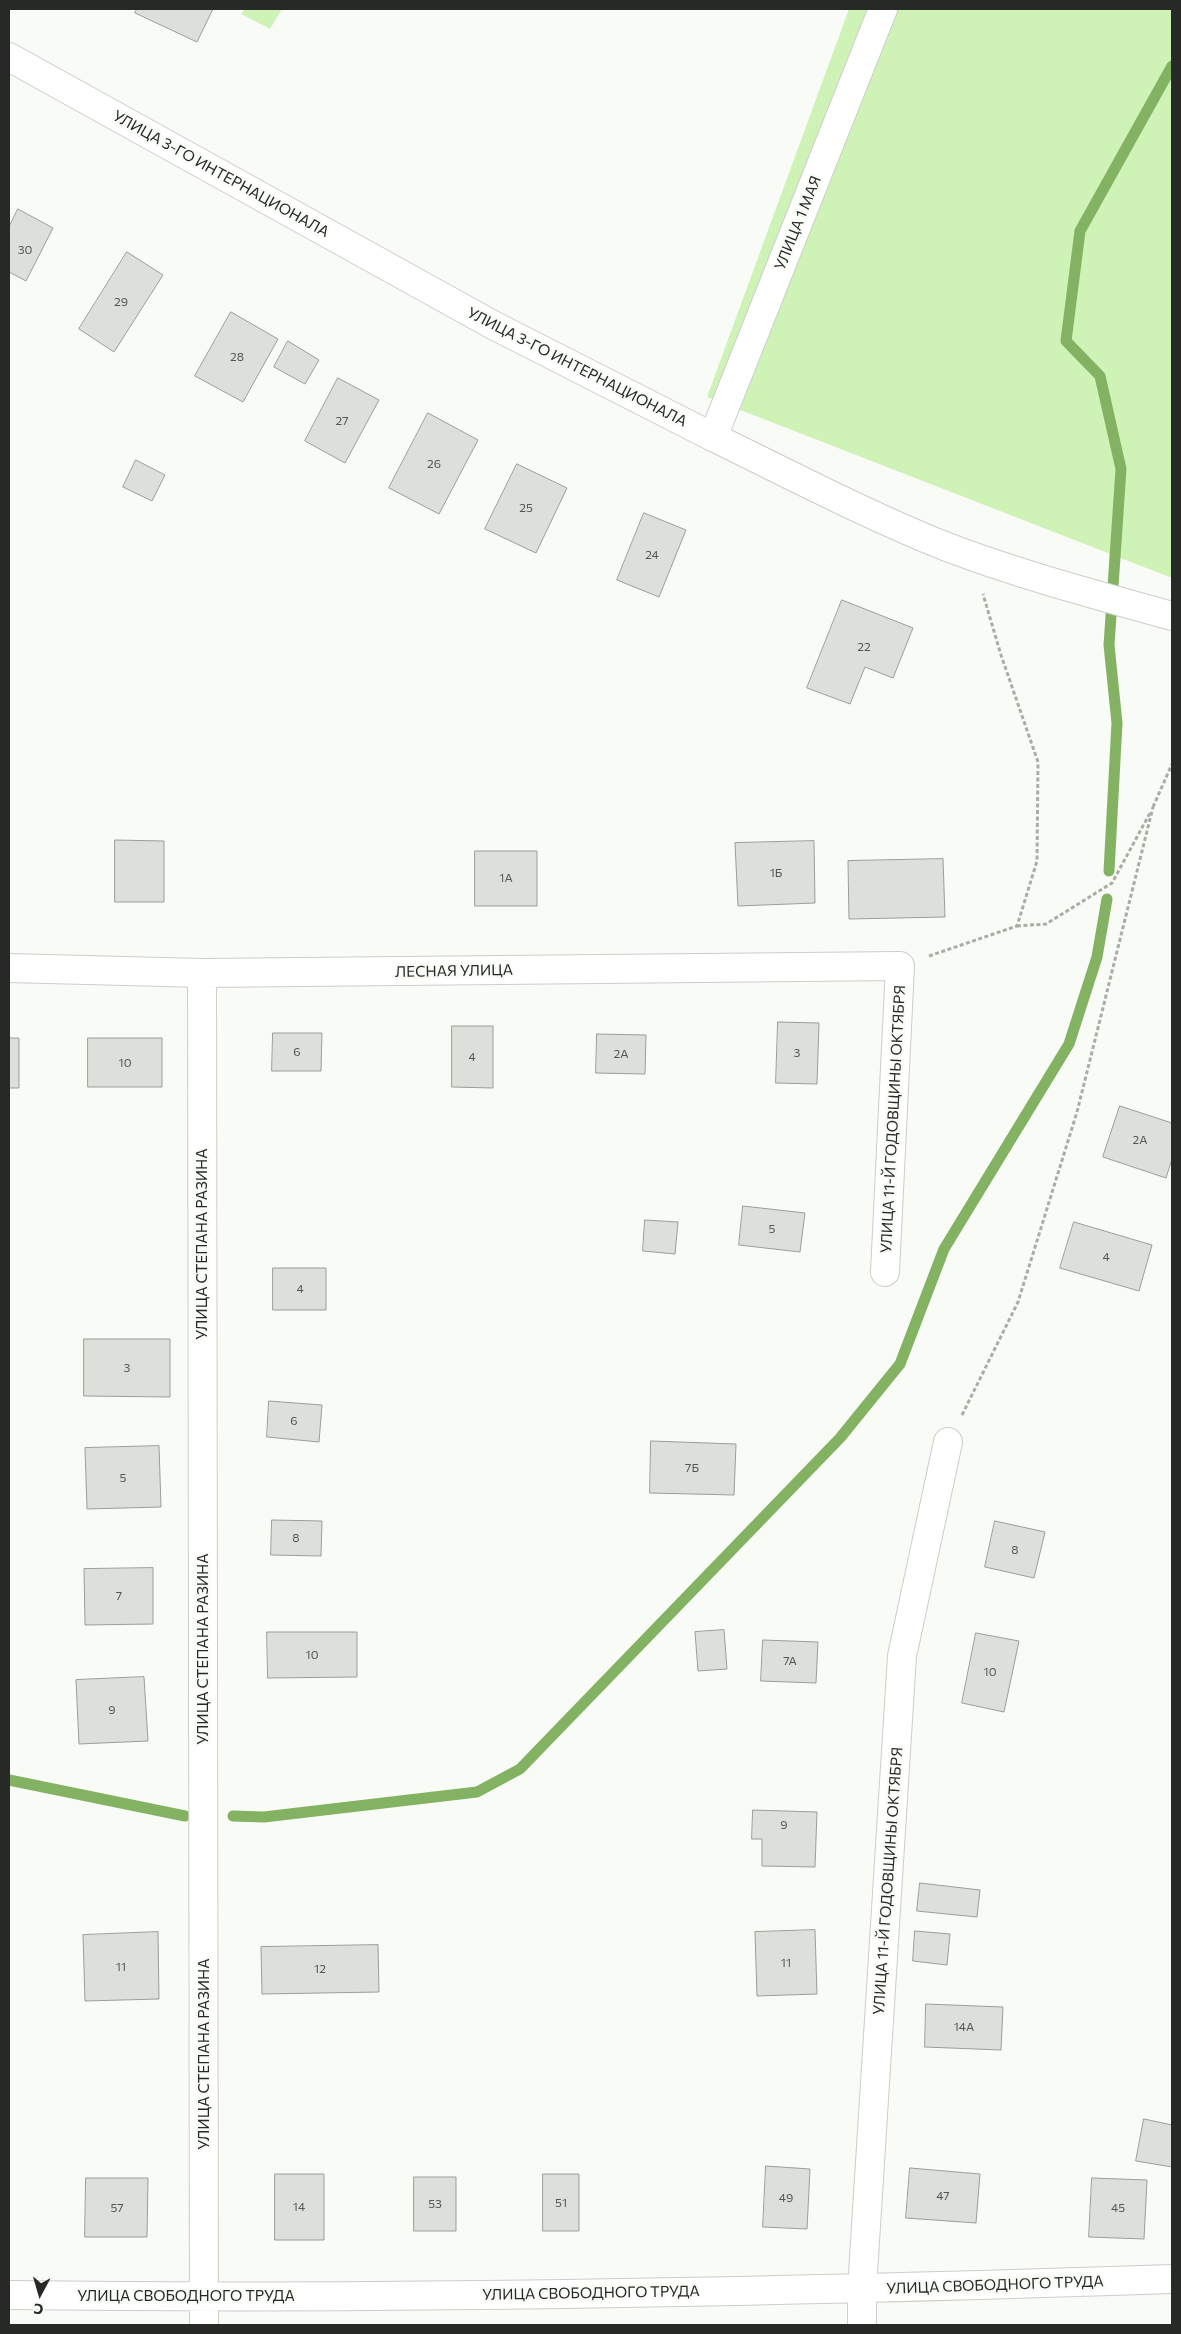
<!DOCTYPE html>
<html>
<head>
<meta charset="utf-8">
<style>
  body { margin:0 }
  #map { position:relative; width:1181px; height:2334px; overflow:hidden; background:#f9fcf6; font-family:Commissioner,sans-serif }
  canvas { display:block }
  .frame { position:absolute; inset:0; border:10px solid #272926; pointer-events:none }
  .north { position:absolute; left:15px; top:2269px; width:50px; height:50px; -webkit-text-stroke:4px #f9fcf6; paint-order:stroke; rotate:186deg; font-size:14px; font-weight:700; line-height:20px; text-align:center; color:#272926 }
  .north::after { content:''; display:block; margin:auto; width:18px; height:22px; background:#272926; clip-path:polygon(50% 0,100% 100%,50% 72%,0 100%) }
</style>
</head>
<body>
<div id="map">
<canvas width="1181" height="2334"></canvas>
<div class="frame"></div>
<div class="north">С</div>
</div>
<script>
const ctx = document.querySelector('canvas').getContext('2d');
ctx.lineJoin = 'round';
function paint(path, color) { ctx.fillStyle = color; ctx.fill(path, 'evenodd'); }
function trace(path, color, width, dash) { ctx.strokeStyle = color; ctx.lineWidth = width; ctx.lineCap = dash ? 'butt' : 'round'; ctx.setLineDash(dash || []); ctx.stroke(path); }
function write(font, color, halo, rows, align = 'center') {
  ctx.font = font + ' Commissioner,sans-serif'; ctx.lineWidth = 5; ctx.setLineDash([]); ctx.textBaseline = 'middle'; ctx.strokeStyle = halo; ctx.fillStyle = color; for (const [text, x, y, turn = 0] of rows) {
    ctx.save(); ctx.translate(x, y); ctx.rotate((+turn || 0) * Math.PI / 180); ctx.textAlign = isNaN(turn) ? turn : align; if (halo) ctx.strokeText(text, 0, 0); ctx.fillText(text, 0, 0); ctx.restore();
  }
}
const green = new Path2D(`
  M 245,9 L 282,9 L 270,29 L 241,14 Z
  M 849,9 L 1172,9 L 1172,578 L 707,397 Z`);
const stream = new Path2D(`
  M 1109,871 L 1117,723 L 1109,645 L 1121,469 L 1100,376 L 1066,341 L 1080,231 L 1172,66
  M 9,1780 L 185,1816
  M 233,1816 L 264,1817 L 477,1792 L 520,1769 L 840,1438 L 900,1364 L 944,1249 L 1069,1044 L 1097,957 L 1107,899`);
const building = new Path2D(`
  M 137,9 L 213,9 L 197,42 L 135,13 Z
  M 18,209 L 53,228 L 26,281 L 9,272 L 9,227 Z
  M 127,252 L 163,275 L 114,352 L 79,329 Z
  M 231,312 L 278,339 L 243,402 L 195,376 Z
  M 288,341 L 319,360 L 305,384 L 274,367 Z
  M 338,378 L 379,400 L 345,463 L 305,441 Z
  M 428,413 L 478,440 L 439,514 L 389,488 Z
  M 136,460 L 165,475 L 152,501 L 123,487 Z
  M 517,464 L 567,488 L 536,553 L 485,529 Z
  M 644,513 L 686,530 L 659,597 L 617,580 Z
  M 842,600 L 913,628 L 893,678 L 865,667 L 850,704 L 807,688 Z
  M 115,840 L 164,841 L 164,902 L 115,902 Z
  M 814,841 L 815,903 L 738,906 L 735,843 Z
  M 475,851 L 537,851 L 537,906 L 475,906 Z
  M 943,859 L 945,917 L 849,919 L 848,861 Z
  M 778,1022 L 819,1023 L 817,1084 L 776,1083 Z
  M 452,1026 L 493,1026 L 493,1088 L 452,1087 Z
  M 273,1033 L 322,1033 L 321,1071 L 272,1071 Z
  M 597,1034 L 646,1035 L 645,1074 L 596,1073 Z
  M 9,1038 L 19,1038 L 19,1088 L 9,1088 Z
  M 88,1038 L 162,1038 L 162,1087 L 88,1087 Z
  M 1120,1106 L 1172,1123 L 1172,1159 L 1166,1178 L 1103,1157 Z
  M 743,1206 L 805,1213 L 800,1252 L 739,1245 Z
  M 645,1220 L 678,1222 L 675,1254 L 643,1251 Z
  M 1074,1222 L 1152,1245 L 1139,1291 L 1060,1268 Z
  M 273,1268 L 326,1268 L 326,1310 L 273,1310 Z
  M 84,1339 L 170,1339 L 170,1397 L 84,1396 Z
  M 269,1401 L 322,1405 L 319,1442 L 267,1437 Z
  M 651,1441 L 736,1444 L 734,1495 L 650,1493 Z
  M 159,1446 L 161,1507 L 87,1509 L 85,1448 Z
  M 272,1520 L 322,1521 L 321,1556 L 271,1555 Z
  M 995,1521 L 1045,1532 L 1034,1578 L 985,1567 Z
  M 153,1568 L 153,1624 L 85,1625 L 84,1569 Z
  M 724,1630 L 727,1669 L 698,1671 L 695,1632 Z
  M 267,1632 L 357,1632 L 357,1677 L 268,1678 Z
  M 976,1633 L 1019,1641 L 1004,1712 L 962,1703 Z
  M 763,1640 L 818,1642 L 816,1683 L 761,1681 Z
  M 144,1677 L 148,1741 L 79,1744 L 76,1680 Z
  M 753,1810 L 817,1812 L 815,1867 L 762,1866 L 762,1839 L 752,1839 Z
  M 920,1883 L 980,1890 L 977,1917 L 917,1911 Z
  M 815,1930 L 817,1994 L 757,1996 L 755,1932 Z
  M 915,1931 L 950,1934 L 947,1965 L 913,1961 Z
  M 158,1932 L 159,1999 L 85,2001 L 83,1935 Z
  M 378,1945 L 379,1992 L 262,1994 L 261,1947 Z
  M 926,2004 L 1003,2007 L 1001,2050 L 925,2047 Z
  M 1144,2119 L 1172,2125 L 1172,2167 L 1136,2161 Z
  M 766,2166 L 810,2169 L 807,2229 L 763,2227 Z
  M 910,2168 L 980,2174 L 976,2223 L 906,2218 Z
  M 275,2174 L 324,2174 L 324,2240 L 275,2240 Z
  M 543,2174 L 579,2174 L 579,2231 L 543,2231 Z
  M 414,2177 L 456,2177 L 456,2231 L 414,2231 Z
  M 86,2178 L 148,2178 L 147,2237 L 85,2237 Z
  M 1092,2178 L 1147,2180 L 1144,2239 L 1089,2237 Z`);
const path = new Path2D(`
  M 1153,807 L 1172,764
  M 1017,926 L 1046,924 L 1112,883 L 1150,813
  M 929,956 L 1017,926 L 1037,861 L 1038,762 L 1001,655 L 983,594
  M 962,1415 L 1018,1302 L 1077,1112 L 1153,807`);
const minor = new Path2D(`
  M 9,968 L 202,973 L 900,966 L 885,1272
  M 202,973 L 204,2325
  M 9,2295 C 397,2300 785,2292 1172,2279
  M 862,2325 L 862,2289 L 902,1656 L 948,1442`);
const tertiary = new Path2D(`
  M 713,437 C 791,475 867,515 947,547 C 1021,575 1096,595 1172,616`);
const secondary = new Path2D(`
  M 9,57 L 493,325 L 713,437 L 883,9`);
const numberNames = [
  ["30",25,250],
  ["29",121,302],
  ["28",237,357],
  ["27",342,421],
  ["26",434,464],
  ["25",526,508],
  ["24",652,555],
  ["22",864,647],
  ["1Б",776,873],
  ["1А",506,878],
  ["6",297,1052],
  ["3",797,1053],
  ["2А",621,1054],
  ["4",472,1057],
  ["10",125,1063],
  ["2А",1140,1140],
  ["5",772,1229],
  ["4",1106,1257],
  ["4",300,1289],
  ["3",127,1368],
  ["6",294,1421],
  ["7Б",692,1468],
  ["5",123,1478],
  ["8",296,1538],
  ["8",1015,1550],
  ["7",119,1596],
  ["10",312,1655],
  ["7А",790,1661],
  ["10",990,1672],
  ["9",112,1710],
  ["9",784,1825],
  ["11",786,1963],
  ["11",121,1967],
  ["12",320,1969],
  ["14А",964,2027],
  ["47",943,2196],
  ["49",786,2198],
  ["51",561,2203],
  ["53",435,2204],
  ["14",299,2207],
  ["57",117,2208],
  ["45",1118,2208]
];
const streetNames = [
  ["УЛИЦА 3-ГО ИНТЕРНАЦИОНАЛА",221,174,29],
  ["УЛИЦА 1 МАЯ",798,223,-68],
  ["УЛИЦА 3-ГО ИНТЕРНАЦИОНАЛА",577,367,27],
  ["ЛЕСНАЯ УЛИЦА",454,971,-1],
  ["УЛИЦА 11-Й ГОДОВЩИНЫ ОКТЯБРЯ",893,1119,-87],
  ["УЛИЦА СТЕПАНА РАЗИНА",202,1244,-90],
  ["УЛИЦА СТЕПАНА РАЗИНА",203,1649,-90],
  ["УЛИЦА 11-Й ГОДОВЩИНЫ ОКТЯБРЯ",888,1881,-86],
  ["УЛИЦА СТЕПАНА РАЗИНА",204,2054,-90],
  ["УЛИЦА СВОБОДНОГО ТРУДА",995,2285,-2],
  ["УЛИЦА СВОБОДНОГО ТРУДА",591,2293,-1],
  ["УЛИЦА СВОБОДНОГО ТРУДА",186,2296]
];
paint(green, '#cff2b7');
trace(stream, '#84b263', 11);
paint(building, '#dce0da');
trace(building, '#9a9d98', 1);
trace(minor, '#cbcec9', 30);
trace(tertiary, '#cbcec9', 30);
trace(secondary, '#cbcec9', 30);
trace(path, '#aaaca7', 3, [4, 2.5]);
trace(minor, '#fff', 28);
trace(tertiary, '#fff', 28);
trace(secondary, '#fff', 28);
write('12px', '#545753', null, numberNames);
write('15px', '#272926', '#f9fcf6', streetNames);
</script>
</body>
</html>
